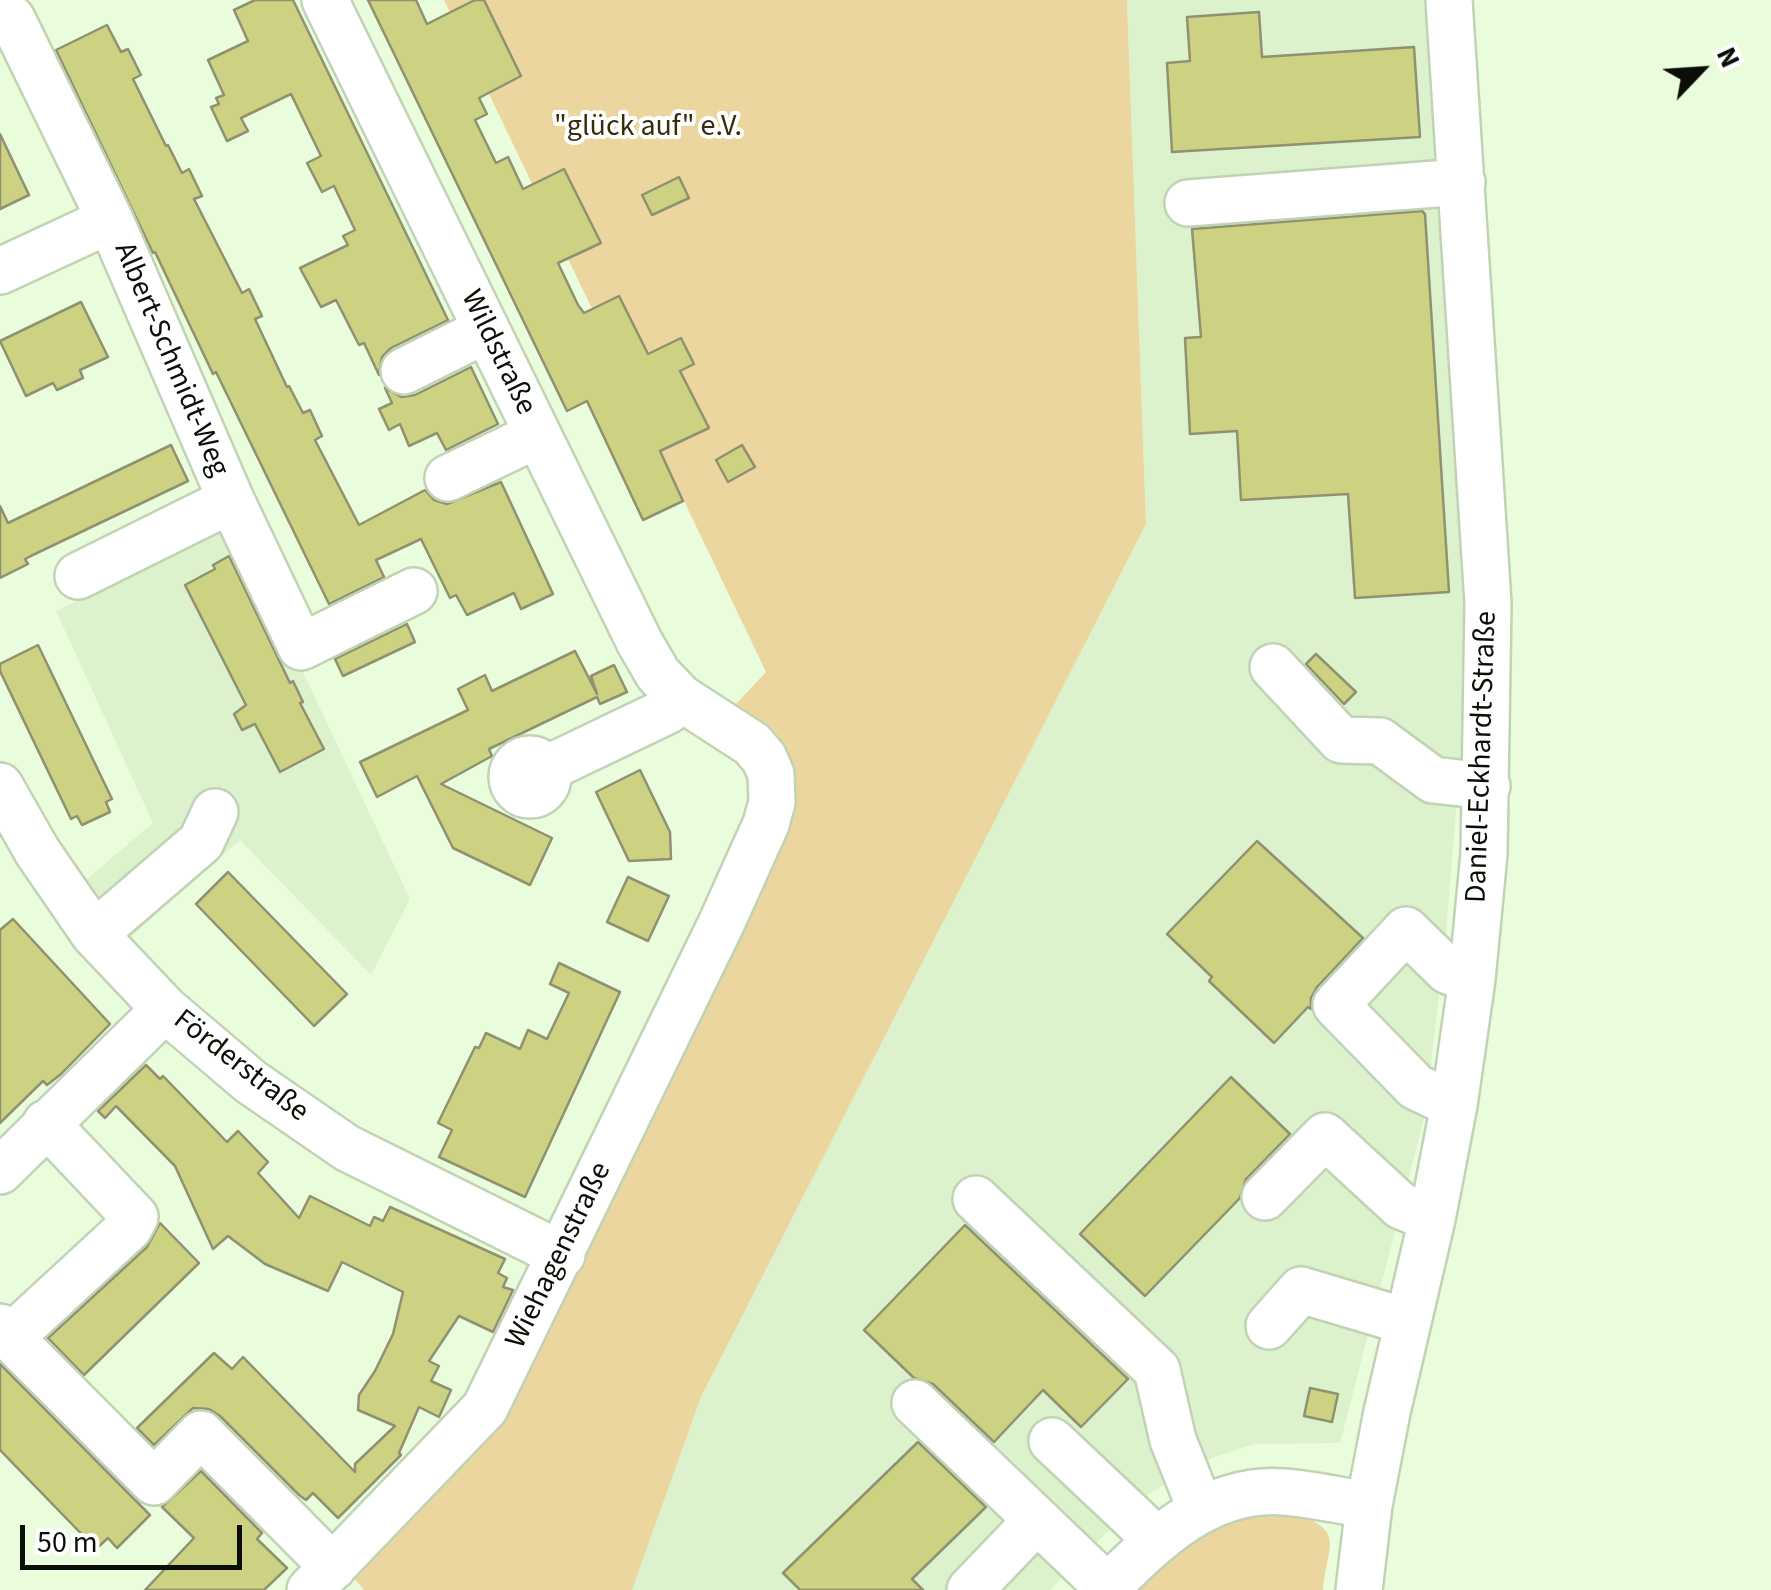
<!DOCTYPE html>
<html>
<head>
<meta charset="utf-8">
<style>
  body { margin:0 }
  #map { position:relative; width:1771px; height:1590px; overflow:hidden; background:#e9fddd; font-family:"Source Sans 3",sans-serif }
  canvas { display:block }
  .north { position:absolute; left:1651px; top:20px; width:100px; height:100px; -webkit-text-stroke:8px #fff; paint-order:stroke; rotate:65deg; font-size:28px; font-weight:700; line-height:40px; text-align:center; color:#090f06 }
  .north::after { content:''; display:block; margin:auto; width:35px; height:45px; background:#090f06; clip-path:polygon(50% 0,100% 100%,50% 72%,0 100%) }
  .scale { position:absolute; left:20px; top:1525px; width:222px; height:45px; box-sizing:border-box; border:5px solid #090f06; border-top:0; padding-left:12px; font-size:30px; line-height:35px; white-space:nowrap; color:#090f06; -webkit-text-stroke:8px #fff; paint-order:stroke }
</style>
</head>
<body>
<div id="map">
<canvas width="1771" height="1590"></canvas>
<div class="north">N</div>
<div class="scale">50 m</div>
</div>
<script>
const ctx = document.querySelector('canvas').getContext('2d');
ctx.lineJoin = 'round';
function paint(path, color) { ctx.fillStyle = color; ctx.fill(path, 'evenodd'); }
function trace(path, color, width, dash) { ctx.strokeStyle = color; ctx.lineWidth = width; ctx.lineCap = dash ? 'butt' : 'round'; ctx.setLineDash(dash || []); ctx.stroke(path); }
function write(font, color, halo, rows, align = 'center') {
  ctx.font = font + ' "Source Sans 3",sans-serif'; ctx.lineWidth = 8; ctx.setLineDash([]); ctx.textBaseline = 'middle'; ctx.strokeStyle = halo; ctx.fillStyle = color; for (const [text, x, y, turn = 0] of rows) {
    ctx.save(); ctx.translate(x, y); ctx.rotate((+turn || 0) * Math.PI / 180); ctx.textAlign = isNaN(turn) ? turn : align; if (halo) ctx.strokeText(text, 0, 0); ctx.fillText(text, 0, 0); ctx.restore();
  }
}
const built = new Path2D(`
  M 1127,0 L 1429,0 L 1446,212 L 1463,592 L 1464,716 L 1445,944 L 1425,1115 L 1340,1443 L 1254,1444 L 1200,1462 L 1138,1501 L 1050,1590 L 632,1590 L 701,1397 L 1146,524 Z
  M 234,526 L 410,899 L 371,975 L 240,840 L 124,943 L 80,885 L 153,823 L 56,611 Z`);
const green = new Path2D(`
  M 444,0 L 1127,0 L 1146,524 L 701,1397 L 632,1590 L 364,1590 L 350,1574 L 495,1413 L 776,801 L 721,720 L 766,672 Z
  M 1288,1508 C 1346,1535 1329,1536 1323,1590 L 1132,1590 L 1188,1535 L 1243,1517 Z`);
const building = new Path2D(`
  M 255,0 L 293,0 L 448,320 L 391,348 L 382,357 L 379,375 L 364,343 L 359,345 L 336,300 L 321,307 L 300,268 L 348,245 L 343,236 L 355,230 L 334,186 L 322,192 L 307,163 L 321,156 L 291,94 L 241,118 L 248,131 L 227,141 L 211,107 L 219,104 L 216,98 L 224,95 L 208,60 L 248,41 L 234,10 Z
  M 368,0 L 416,0 L 427,24 L 475,0 L 484,0 L 521,76 L 479,98 L 487,114 L 475,120 L 496,163 L 508,157 L 523,189 L 564,169 L 601,243 L 558,263 L 578,305 L 584,313 L 619,296 L 648,354 L 681,338 L 694,364 L 680,371 L 709,428 L 660,451 L 683,501 L 643,520 L 587,401 L 567,411 Z
  M 1259,12 L 1262,57 L 1414,47 L 1420,137 L 1172,152 L 1167,63 L 1190,61 L 1187,17 Z
  M 107,25 L 121,52 L 128,49 L 141,75 L 133,79 L 166,146 L 168,145 L 182,173 L 189,169 L 202,196 L 194,199 L 242,293 L 249,289 L 262,316 L 255,319 L 287,387 L 289,386 L 303,413 L 310,410 L 322,436 L 315,440 L 359,525 L 425,490 L 434,500 L 447,504 L 501,482 L 553,594 L 521,609 L 514,593 L 467,615 L 456,595 L 450,598 L 421,539 L 376,560 L 384,577 L 329,604 L 216,372 L 213,374 L 155,252 L 153,253 L 56,50 Z
  M 0,134 L 29,195 L 0,209 Z
  M 679,177 L 689,198 L 652,215 L 642,195 Z
  M 1422,211 L 1425,214 L 1449,592 L 1355,598 L 1348,494 L 1241,500 L 1237,431 L 1190,434 L 1185,338 L 1201,337 L 1192,229 Z
  M 81,302 L 108,357 L 80,370 L 83,378 L 57,390 L 53,383 L 26,396 L 0,341 Z
  M 471,367 L 498,424 L 446,450 L 437,433 L 409,446 L 400,424 L 389,430 L 379,409 L 392,403 L 385,388 L 401,397 L 415,395 Z
  M 171,445 L 188,481 L 37,553 L 25,559 L 28,564 L 0,578 L 0,506 L 8,523 Z
  M 742,445 L 755,467 L 728,482 L 716,460 Z
  M 229,556 L 290,683 L 293,681 L 303,702 L 300,703 L 324,749 L 280,772 L 255,724 L 242,730 L 234,714 L 246,705 L 185,585 L 215,569 L 213,565 Z
  M 407,624 L 415,642 L 343,676 L 335,659 Z
  M 38,645 L 112,799 L 106,802 L 110,812 L 82,825 L 77,816 L 71,819 L 0,671 L 0,664 Z
  M 575,651 L 597,694 L 591,676 L 614,665 L 627,692 L 600,704 L 597,697 L 489,749 L 492,756 L 441,784 L 552,838 L 530,885 L 453,848 L 417,776 L 377,797 L 360,762 L 468,710 L 458,689 L 485,675 L 492,691 Z
  M 1316,654 L 1356,692 L 1344,704 L 1306,664 Z
  M 640,770 L 670,832 L 671,859 L 629,861 L 596,792 Z
  M 1257,841 L 1363,938 L 1317,987 L 1311,998 L 1311,1009 L 1308,1007 L 1274,1043 L 1209,981 L 1212,977 L 1167,934 Z
  M 228,872 L 347,994 L 314,1026 L 196,904 Z
  M 628,877 L 669,896 L 648,941 L 607,922 Z
  M 13,919 L 110,1024 L 61,1074 L 47,1085 L 43,1081 L 0,1123 L 0,930 Z
  M 559,963 L 620,992 L 525,1197 L 439,1157 L 452,1130 L 438,1123 L 475,1047 L 479,1048 L 486,1033 L 520,1049 L 528,1030 L 547,1039 L 569,993 L 550,984 Z
  M 146,1065 L 160,1079 L 163,1076 L 227,1142 L 238,1131 L 268,1162 L 258,1173 L 299,1218 L 310,1196 L 370,1226 L 374,1217 L 383,1221 L 390,1207 L 505,1259 L 498,1273 L 507,1278 L 503,1287 L 513,1290 L 493,1332 L 459,1316 L 429,1361 L 439,1366 L 431,1381 L 451,1390 L 439,1417 L 419,1407 L 399,1453 L 401,1455 L 338,1518 L 313,1493 L 306,1500 L 299,1495 L 220,1416 L 209,1409 L 193,1408 L 154,1445 L 137,1428 L 214,1353 L 232,1369 L 243,1357 L 355,1472 L 355,1464 L 395,1426 L 358,1410 L 359,1395 L 375,1371 L 393,1334 L 403,1292 L 342,1262 L 328,1291 L 265,1264 L 228,1236 L 213,1249 L 175,1166 L 116,1106 L 105,1118 L 98,1111 Z
  M 1231,1077 L 1290,1134 L 1246,1179 L 1240,1198 L 1145,1296 L 1080,1234 Z
  M 160,1223 L 199,1263 L 84,1375 L 48,1338 L 147,1247 Z
  M 965,1225 L 1128,1379 L 1081,1427 L 1043,1390 L 994,1442 L 933,1384 L 914,1378 L 864,1330 Z
  M 0,1364 L 150,1515 L 117,1548 L 108,1538 L 96,1549 L 0,1450 Z
  M 1310,1388 L 1338,1394 L 1332,1422 L 1304,1416 Z
  M 918,1442 L 986,1507 L 912,1579 L 923,1590 L 800,1590 L 783,1573 Z
  M 201,1471 L 262,1533 L 257,1539 L 287,1568 L 264,1590 L 145,1590 L 194,1538 L 162,1507 Z`);
const minor = new Path2D(`
  M 1188,203 L 1462,182
  M 0,271 L 110,220 L 12,19
  M 404,371 L 486,330
  M 448,478 L 537,435
  M 231,500 L 301,647 L 414,591
  M 78,576 L 231,500 L 110,220
  M 1273,667 L 1341,740 L 1380,741 L 1433,780 L 1487,786
  M512 777a18 18 0 1 1 36 0a18 18 0 1 1-36 0Z
  M 546,769 L 667,711 L 681,698
  M 0,786 L 37,851 L 94,934 L 165,1009 L 251,1082 L 347,1148 L 562,1255
  M 94,934 L 201,842 L 215,812
  M 1454,1105 L 1416,1087 L 1336,1005 L 1406,930 L 1448,971 L 1472,979
  M 0,1171 L 165,1009
  M 1265,1197 L 1325,1136 L 1401,1206 L 1432,1219
  M 976,1199 L 1157,1370 L 1173,1440 L 1201,1510
  M 1269,1326 L 1301,1290 L 1408,1322
  M 0,1327 L 154,1482 L 201,1434 L 333,1567
  M 10,1338 L 129,1228 L 135,1217 L 46,1123
  M 915,1403 L 1107,1587
  M 1052,1441 L 1157,1540
  M 310,1590 L 485,1408 L 721,924 L 766,824 L 772,802 L 771,774 L 764,758 L 752,744 L 681,698 L 658,674 L 640,643 L 325,0
  M 970,1590 L 1036,1521
  M 1105,1590 C 1154,1541 1208,1486 1284,1492 C 1312,1494 1341,1501 1369,1505
  M 1359,1590 L 1369,1505 L 1387,1412 L 1432,1219 L 1454,1105 L 1472,979 L 1484,854 L 1488,603 L 1449,0`);
const parkNames = [
  ["\"glück auf\" e.V.",648,128]
];
const streetNames = [
  ["Wildstraße",497,353,64],
  ["Albert-Schmidt-Weg",170,360,67],
  ["Daniel-Eckhardt-Straße",1483,757,-88],
  ["Förderstraße",240,1067,38],
  ["Wiehagenstraße",560,1256,-64]
];
paint(built, '#dbf2cc');
paint(green, '#ecd69f');
paint(building, '#cdd182');
trace(building, '#8f9170', 2.5);
trace(minor, '#c0d3b4', 50);
trace(minor, '#fff', 45);
write('30px', '#382c09', '#fff', parkNames);
write('30px', '#090f06', '#fff', streetNames);
</script>
</body>
</html>
